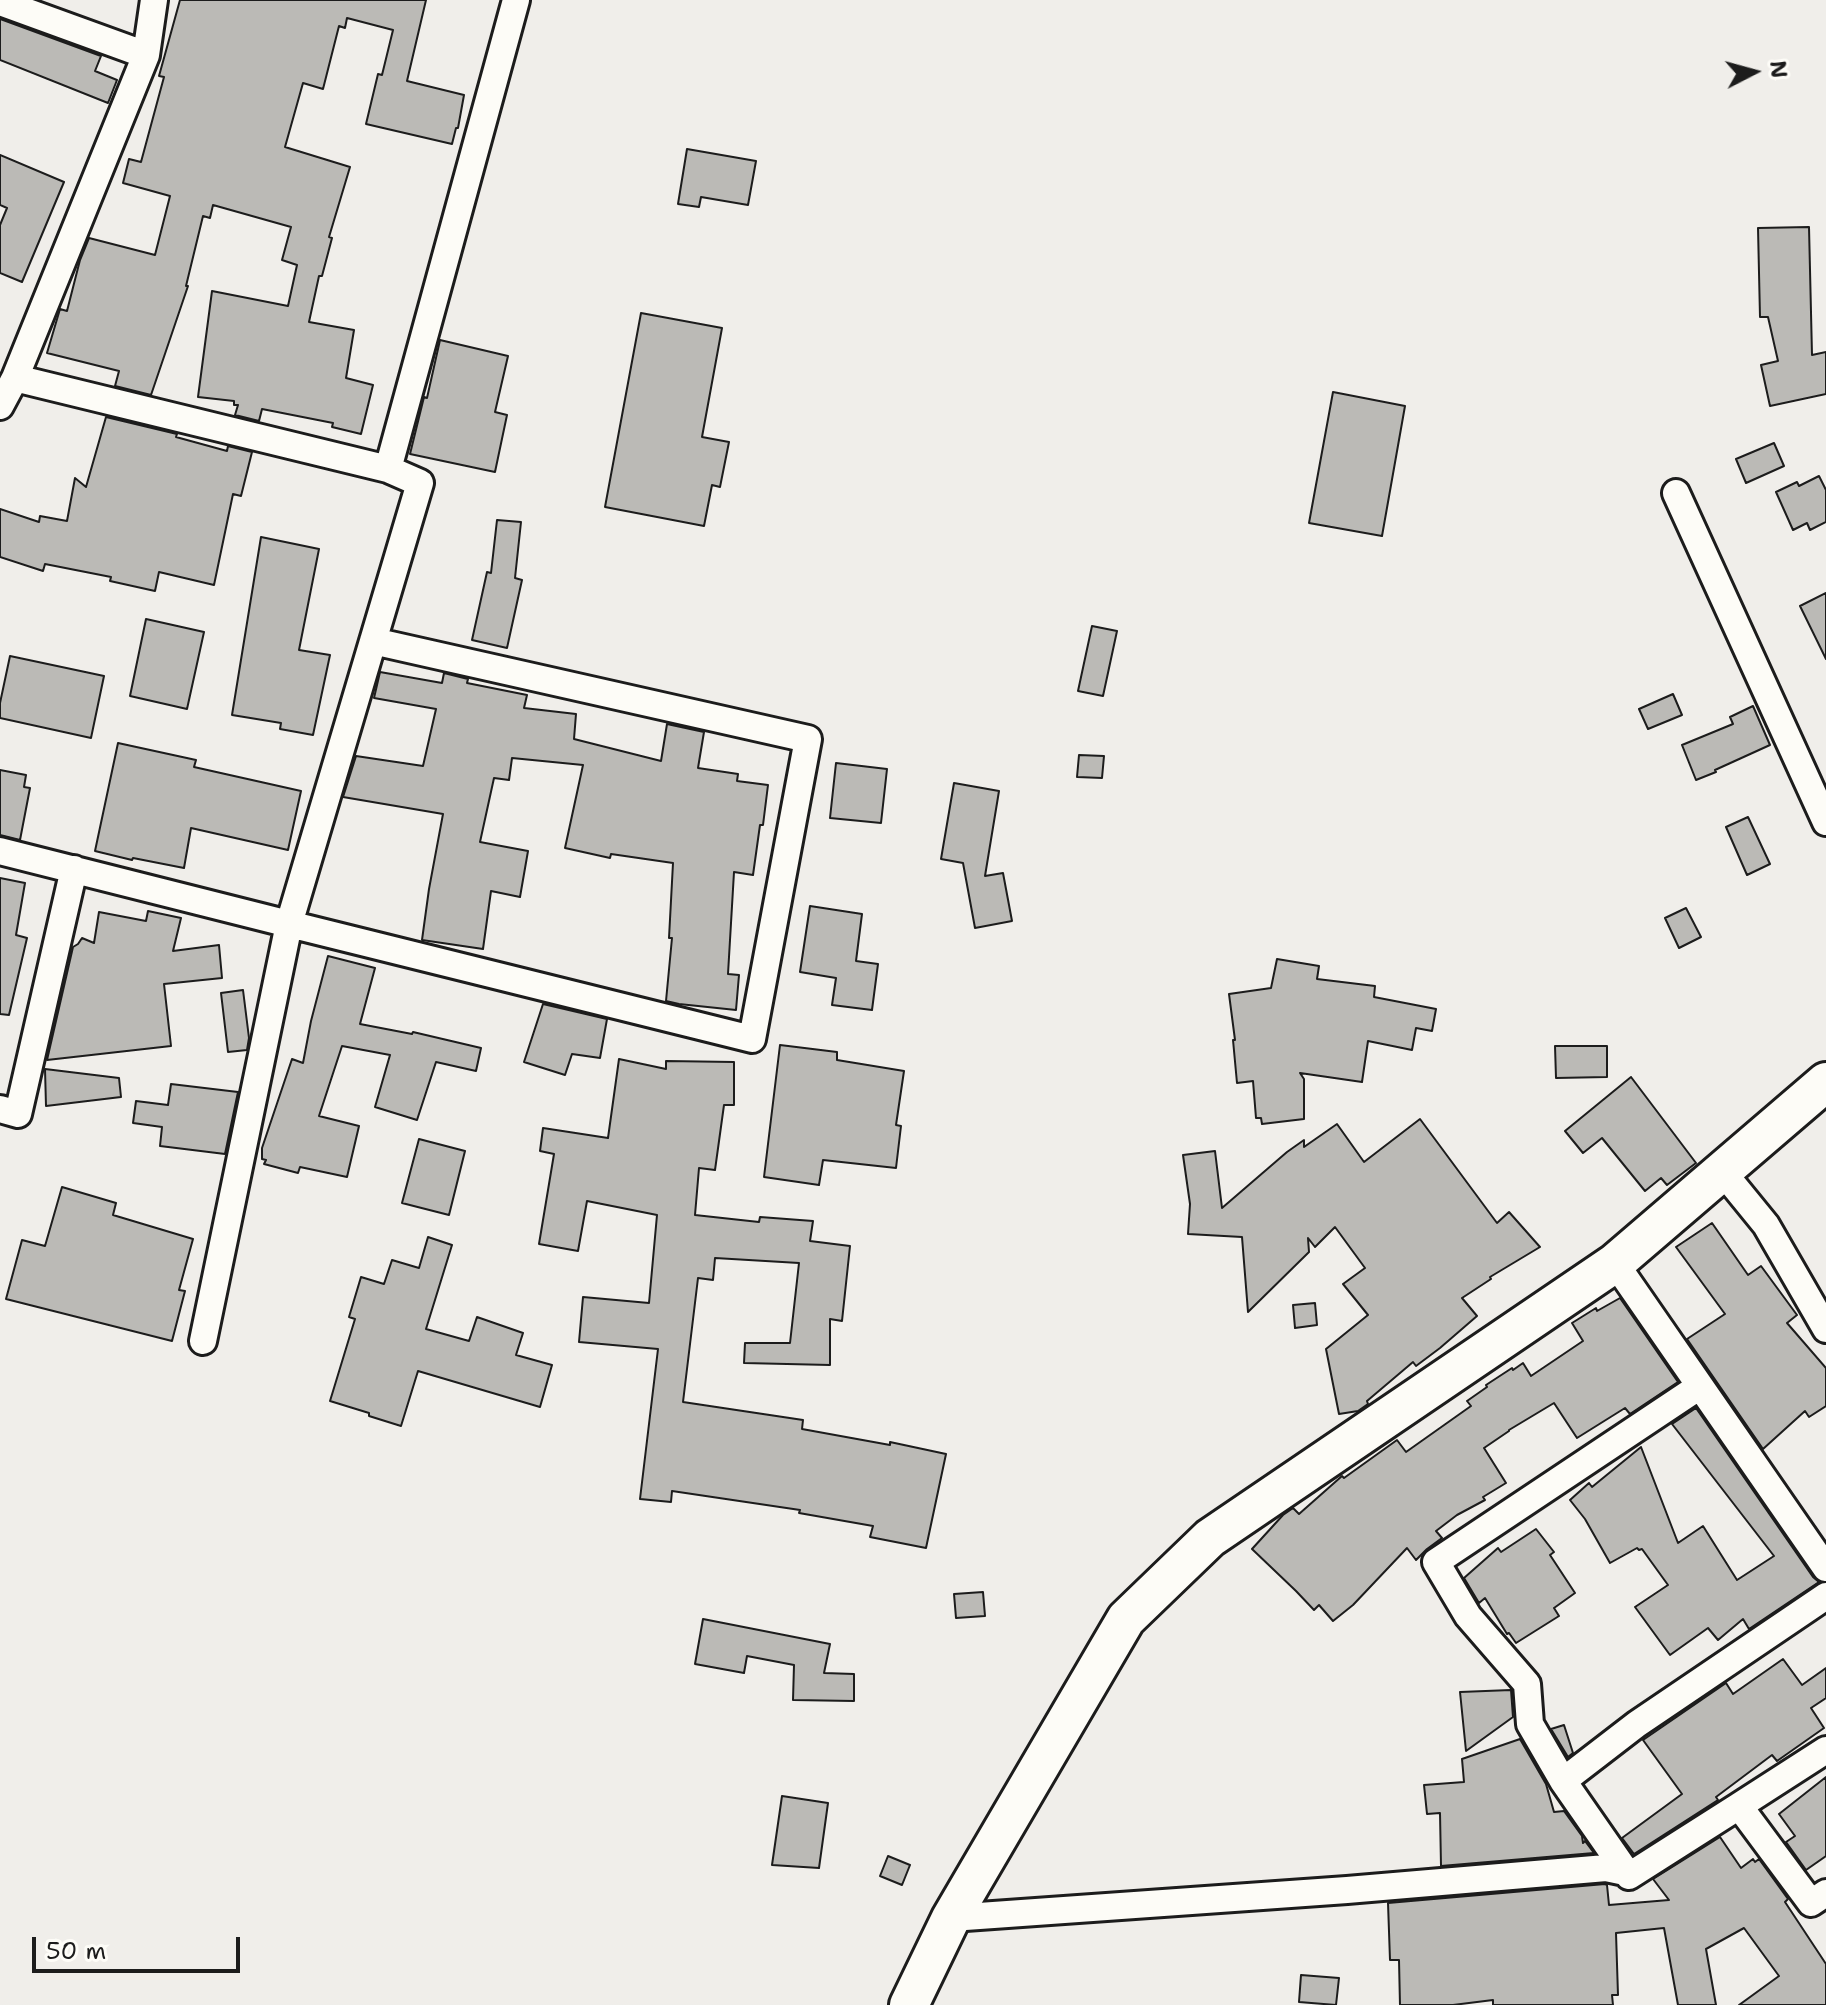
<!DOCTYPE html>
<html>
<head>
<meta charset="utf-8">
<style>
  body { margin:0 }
  #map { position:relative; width:1826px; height:2005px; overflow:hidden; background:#f0eeea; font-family:"Shantell Sans",sans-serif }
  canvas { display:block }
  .north { position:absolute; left:1714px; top:32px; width:80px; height:80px; -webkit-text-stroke:6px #fdfcf7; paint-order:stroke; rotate:84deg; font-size:22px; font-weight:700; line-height:32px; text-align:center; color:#1c1c1c }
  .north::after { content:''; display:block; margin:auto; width:28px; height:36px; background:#1c1c1c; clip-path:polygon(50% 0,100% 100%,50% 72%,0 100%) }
  .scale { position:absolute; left:32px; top:1937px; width:208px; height:36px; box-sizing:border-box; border:4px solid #1c1c1c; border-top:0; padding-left:10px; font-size:24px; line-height:28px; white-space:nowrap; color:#1c1c1c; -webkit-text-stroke:6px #fdfcf7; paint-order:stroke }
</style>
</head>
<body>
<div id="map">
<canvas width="1826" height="2005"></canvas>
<div class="north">N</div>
<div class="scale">50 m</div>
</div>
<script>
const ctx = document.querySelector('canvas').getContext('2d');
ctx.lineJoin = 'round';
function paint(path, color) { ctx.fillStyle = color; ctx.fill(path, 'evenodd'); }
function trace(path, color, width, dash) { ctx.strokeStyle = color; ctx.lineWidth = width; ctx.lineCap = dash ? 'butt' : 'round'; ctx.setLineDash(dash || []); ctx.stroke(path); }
const building = new Path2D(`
  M 180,0 L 426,0 L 407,81 L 464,95 L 458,128 L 456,128 L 452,144 L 366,124 L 378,74 L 382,75 L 393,30 L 347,18 L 345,28 L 339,26 L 323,89 L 303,83 L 285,147 L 350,167 L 329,237 L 332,238 L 322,276 L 319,276 L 309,322 L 354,330 L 346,378 L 373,385 L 361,434 L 332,427 L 333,423 L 262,409 L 259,421 L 235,415 L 238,405 L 234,405 L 234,401 L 198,397 L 212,291 L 288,306 L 297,265 L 282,260 L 291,227 L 213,205 L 210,218 L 203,216 L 186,286 L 188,286 L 151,395 L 115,386 L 119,371 L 47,353 L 60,309 L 67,311 L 80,260 L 89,238 L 155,255 L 170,196 L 123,183 L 129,159 L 141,162 L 164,77 L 159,76 Z
  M 0,19 L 101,56 L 95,71 L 117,80 L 108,103 L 0,60 Z
  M 687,149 L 756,161 L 748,205 L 701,197 L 699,207 L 678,204 Z
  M 0,155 L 64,182 L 22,282 L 0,273 L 0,225 L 7,208 L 0,205 Z
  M 1809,227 L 1812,355 L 1826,352 L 1826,394 L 1770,406 L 1761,365 L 1778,361 L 1768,317 L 1760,317 L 1758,228 Z
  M 641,313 L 722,328 L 702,437 L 729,442 L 720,487 L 712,485 L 704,526 L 605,507 Z
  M 440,340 L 508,356 L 495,412 L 507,415 L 495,472 L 410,454 L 424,397 L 427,398 Z
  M 1333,392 L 1405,406 L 1382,536 L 1309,523 Z
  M 106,417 L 177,434 L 176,437 L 227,451 L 228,446 L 252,452 L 241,496 L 233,494 L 214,585 L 159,572 L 155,591 L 110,581 L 111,577 L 45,564 L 43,571 L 0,557 L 0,509 L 39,522 L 40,516 L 67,521 L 75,478 L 86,487 Z
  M 1774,443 L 1784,466 L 1746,483 L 1736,459 Z
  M 1819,476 L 1826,490 L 1826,522 L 1810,530 L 1807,523 L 1793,530 L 1776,492 L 1797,482 L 1799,486 Z
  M 497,520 L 521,522 L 515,578 L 522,580 L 507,648 L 472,640 L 487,572 L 491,573 Z
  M 261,537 L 319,549 L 299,650 L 330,655 L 313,735 L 280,729 L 281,723 L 232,715 Z
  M 1826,593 L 1826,659 L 1800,606 Z
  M 146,619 L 204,632 L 187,709 L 130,696 Z
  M 1092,626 L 1117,631 L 1103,696 L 1078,691 Z
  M 10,656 L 104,676 L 91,738 L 0,718 L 0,703 Z
  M 380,672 L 442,683 L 444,673 L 468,679 L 467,683 L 527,695 L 524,708 L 576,714 L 574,739 L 661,761 L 667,724 L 704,732 L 698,768 L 738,774 L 737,781 L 768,785 L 763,825 L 760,825 L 753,875 L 734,872 L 728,974 L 739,975 L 736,1010 L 679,1004 L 666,1001 L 672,938 L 669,938 L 673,863 L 611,854 L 610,858 L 565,848 L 583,765 L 512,758 L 509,780 L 494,778 L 480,842 L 528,851 L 520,897 L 491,891 L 483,949 L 422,940 L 429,889 L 443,814 L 343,797 L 356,756 L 423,766 L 436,709 L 374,698 Z
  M 1673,694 L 1682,715 L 1648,729 L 1639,709 Z
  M 1753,706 L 1770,745 L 1715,770 L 1716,772 L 1696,780 L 1682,745 L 1733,724 L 1730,717 Z
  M 118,743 L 196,760 L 194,767 L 301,791 L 288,850 L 191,828 L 184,868 L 133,858 L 132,860 L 95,851 Z
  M 1079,755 L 1104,756 L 1102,778 L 1077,777 Z
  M 836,763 L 887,769 L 881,823 L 830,818 Z
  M 0,770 L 26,775 L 24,787 L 30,788 L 20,840 L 0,835 Z
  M 954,783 L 999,791 L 985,876 L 1003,873 L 1012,921 L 975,928 L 963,863 L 941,859 Z
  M 1748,817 L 1770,864 L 1747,875 L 1726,827 Z
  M 0,878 L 25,883 L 16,935 L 27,938 L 9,1015 L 0,1014 Z
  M 810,906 L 862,914 L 856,961 L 878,964 L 872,1010 L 832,1005 L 836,978 L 800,972 Z
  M 1686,908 L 1701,937 L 1679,948 L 1665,918 Z
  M 148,911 L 181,918 L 173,951 L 219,945 L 222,978 L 164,984 L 171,1046 L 47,1060 L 73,947 L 78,944 L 82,938 L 94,943 L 99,912 L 146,921 Z
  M 328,956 L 375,968 L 360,1024 L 412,1034 L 413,1032 L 481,1048 L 476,1071 L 436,1062 L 417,1120 L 375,1107 L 390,1055 L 342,1046 L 319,1116 L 359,1126 L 347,1177 L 300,1167 L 298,1173 L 264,1164 L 266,1160 L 262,1159 L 262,1148 L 292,1059 L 303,1063 L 311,1021 Z
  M 1277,959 L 1319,966 L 1317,979 L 1375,986 L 1374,997 L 1436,1009 L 1432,1031 L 1416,1028 L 1412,1050 L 1368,1041 L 1362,1082 L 1300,1073 L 1304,1079 L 1304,1119 L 1262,1124 L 1261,1118 L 1256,1118 L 1253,1081 L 1237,1083 L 1233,1040 L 1235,1040 L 1229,994 L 1271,988 Z
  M 243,990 L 249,1038 L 247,1050 L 228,1052 L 221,993 Z
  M 543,1004 L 607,1019 L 600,1058 L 572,1054 L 565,1075 L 524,1062 Z
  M 780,1045 L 837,1052 L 837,1060 L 904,1071 L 896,1125 L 901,1126 L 896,1168 L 823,1160 L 819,1185 L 764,1177 Z
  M 1555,1046 L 1607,1046 L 1607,1077 L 1556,1078 Z
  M 619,1059 L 666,1069 L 666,1061 L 734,1062 L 734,1105 L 724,1105 L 715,1170 L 699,1168 L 695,1215 L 759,1222 L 760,1217 L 813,1221 L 810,1241 L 850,1246 L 842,1321 L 830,1319 L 830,1365 L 744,1363 L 745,1343 L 790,1343 L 799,1263 L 715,1258 L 713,1280 L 698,1278 L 683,1402 L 803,1420 L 802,1429 L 890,1445 L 890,1442 L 946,1454 L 926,1548 L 870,1537 L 873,1526 L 799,1513 L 800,1510 L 672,1491 L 671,1502 L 640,1499 L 658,1349 L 579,1342 L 583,1297 L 649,1303 L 657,1215 L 587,1201 L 578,1251 L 539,1244 L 554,1154 L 540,1151 L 543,1128 L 608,1138 Z
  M 45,1069 L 119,1078 L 121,1097 L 46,1106 Z
  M 1631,1077 L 1696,1163 L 1667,1185 L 1661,1178 L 1645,1191 L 1602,1138 L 1583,1153 L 1565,1131 Z
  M 171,1084 L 238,1092 L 225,1154 L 160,1146 L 162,1127 L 133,1123 L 136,1101 L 168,1105 Z
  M 1420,1119 L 1497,1223 L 1509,1212 L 1540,1247 L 1490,1277 L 1491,1279 L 1462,1298 L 1477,1316 L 1440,1348 L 1416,1366 L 1413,1362 L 1367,1401 L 1368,1404 L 1358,1411 L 1339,1414 L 1326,1349 L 1368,1315 L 1343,1284 L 1365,1268 L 1335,1227 L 1315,1247 L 1308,1238 L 1309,1252 L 1248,1312 L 1242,1237 L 1188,1234 L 1190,1204 L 1183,1155 L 1215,1151 L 1222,1208 L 1287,1152 L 1304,1140 L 1304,1147 L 1337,1124 L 1364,1162 Z
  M 419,1139 L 465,1151 L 449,1215 L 402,1203 Z
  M 62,1187 L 116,1203 L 113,1215 L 193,1239 L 179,1290 L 185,1291 L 172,1341 L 6,1299 L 22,1240 L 45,1246 Z
  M 1712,1223 L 1748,1275 L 1761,1266 L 1797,1315 L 1787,1323 L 1826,1368 L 1826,1406 L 1809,1417 L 1805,1411 L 1763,1449 L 1687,1339 L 1725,1314 L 1676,1247 Z
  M 428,1237 L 452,1245 L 426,1329 L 469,1341 L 477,1317 L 523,1333 L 516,1355 L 552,1365 L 540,1407 L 418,1371 L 401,1426 L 369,1416 L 369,1413 L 330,1401 L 355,1319 L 349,1317 L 361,1277 L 384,1284 L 392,1260 L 419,1268 Z
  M 1620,1298 L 1678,1382 L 1630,1414 L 1625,1408 L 1577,1438 L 1554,1403 L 1509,1430 L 1509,1431 L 1484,1448 L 1506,1483 L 1483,1497 L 1485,1500 L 1457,1515 L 1436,1531 L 1442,1538 L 1427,1549 L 1416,1560 L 1407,1548 L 1353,1605 L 1333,1621 L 1319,1605 L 1314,1610 L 1296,1591 L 1252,1549 L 1283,1515 L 1293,1508 L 1299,1514 L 1342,1476 L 1344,1478 L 1397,1440 L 1406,1452 L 1471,1406 L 1467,1401 L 1487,1387 L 1486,1385 L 1512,1368 L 1513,1370 L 1523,1363 L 1531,1376 L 1583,1341 L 1572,1323 L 1596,1308 L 1597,1311 Z
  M 1315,1303 L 1317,1325 L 1295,1328 L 1293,1305 Z
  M 1696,1408 L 1813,1577 L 1819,1582 L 1749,1629 L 1743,1619 L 1718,1640 L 1708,1628 L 1670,1655 L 1635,1607 L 1668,1585 L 1642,1549 L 1639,1550 L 1637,1548 L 1610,1563 L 1585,1519 L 1570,1500 L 1589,1483 L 1592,1487 L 1641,1447 L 1678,1543 L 1703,1526 L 1737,1580 L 1774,1556 L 1672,1424 Z
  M 1536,1529 L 1554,1552 L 1550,1555 L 1575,1593 L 1554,1608 L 1559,1616 L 1516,1643 L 1509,1633 L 1507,1634 L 1485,1598 L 1479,1603 L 1464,1578 L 1498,1548 L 1501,1552 Z
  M 983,1592 L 985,1616 L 956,1618 L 954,1594 Z
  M 703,1619 L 830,1644 L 824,1673 L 854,1674 L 854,1701 L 793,1700 L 794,1665 L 747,1656 L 744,1673 L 695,1664 Z
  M 1783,1659 L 1802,1685 L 1826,1668 L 1826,1698 L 1811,1708 L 1824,1728 L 1777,1761 L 1772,1755 L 1716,1797 L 1718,1800 L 1634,1854 L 1622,1838 L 1682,1794 L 1643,1740 L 1726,1683 L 1733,1694 Z
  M 1511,1690 L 1513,1717 L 1466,1751 L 1460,1692 Z
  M 1564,1725 L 1573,1753 L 1568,1757 L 1551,1729 Z
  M 1520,1739 L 1546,1784 L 1554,1812 L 1564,1811 L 1582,1836 L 1583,1843 L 1585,1841 L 1594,1853 L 1441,1866 L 1440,1813 L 1427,1814 L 1424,1785 L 1464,1782 L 1462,1759 Z
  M 1826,1777 L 1826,1856 L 1806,1870 L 1786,1842 L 1795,1836 L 1779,1814 Z
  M 782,1796 L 828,1803 L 819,1868 L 772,1865 Z
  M 1720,1837 L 1741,1868 L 1753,1859 L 1755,1862 L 1759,1859 L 1788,1899 L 1785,1902 L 1826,1964 L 1826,2005 L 1739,2005 L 1779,1976 L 1744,1928 L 1706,1949 L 1716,2005 L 1678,2005 L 1664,1928 L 1616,1933 L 1618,1995 L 1612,1995 L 1613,2005 L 1493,2005 L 1493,2000 L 1453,2005 L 1400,2005 L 1399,1960 L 1390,1960 L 1388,1903 L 1605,1884 L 1607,1885 L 1609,1905 L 1669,1900 L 1653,1879 Z
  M 888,1856 L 910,1865 L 902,1885 L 880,1876 Z
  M 1301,1975 L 1339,1978 L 1336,2005 L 1299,2002 Z`);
const minor = new Path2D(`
  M 0,2 L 146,55
  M 15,378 L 146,55 L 154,0
  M 0,406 L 15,378 L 388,469
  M 1676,493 L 1826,822
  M 0,851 L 289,924 L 420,483 L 388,469 L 516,0
  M 0,1109 L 18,1114 L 74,869
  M 1722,1171 L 1766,1225 L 1826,1329
  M 1615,1263 L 1826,1568
  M 203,1341 L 289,924 L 752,1039 L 808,739 L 373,641
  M 1700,1386 L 1436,1562 L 1468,1616 L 1527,1684 L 1530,1724 L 1563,1781 L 1629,1876 L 1739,1806 L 1811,1903 L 1826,1893
  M 1563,1781 L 1637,1724 L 1826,1596
  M 1739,1806 L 1826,1750
  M 951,1918 L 1347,1890 L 1606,1868 L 1625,1872`);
const secondary = new Path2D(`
  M 909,2005 L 951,1918 L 1126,1619 L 1210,1538 L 1615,1263 L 1826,1082`);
paint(building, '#bbbab6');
trace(building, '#1c1c1c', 2);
trace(minor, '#1c1c1c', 32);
trace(secondary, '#1c1c1c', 44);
trace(minor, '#fdfcf7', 26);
trace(secondary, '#fdfcf7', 38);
</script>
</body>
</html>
